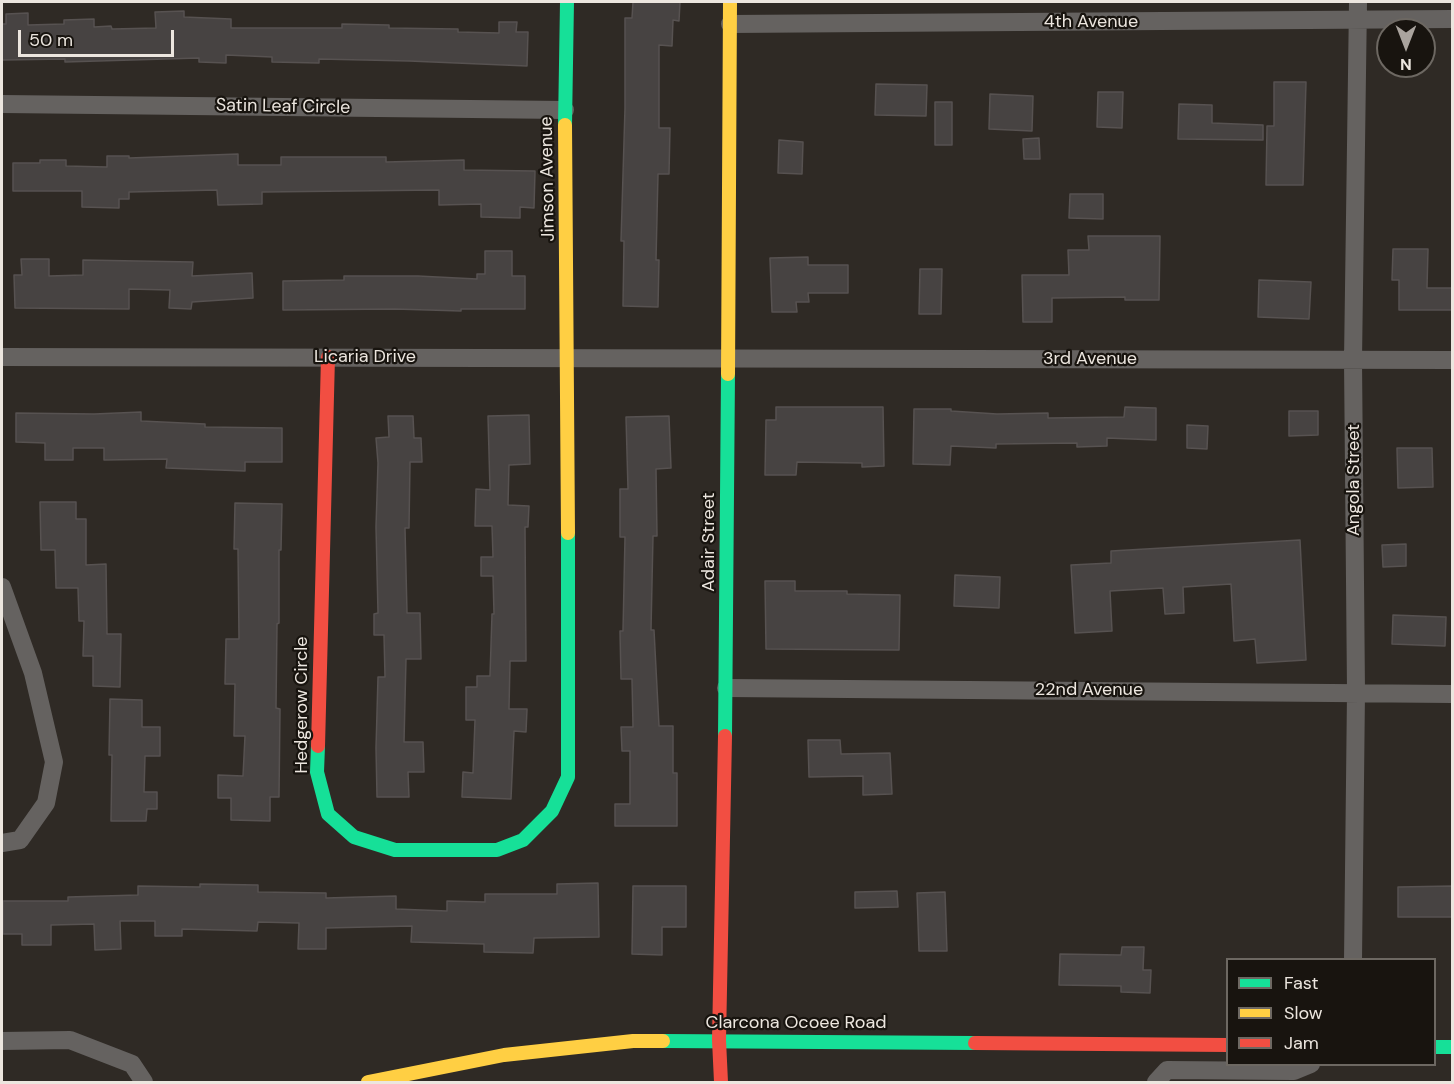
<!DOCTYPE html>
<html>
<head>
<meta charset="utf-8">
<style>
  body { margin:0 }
  #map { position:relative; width:1454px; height:1084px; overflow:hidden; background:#2f2a25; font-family:"DM Sans",sans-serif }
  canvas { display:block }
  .frame { position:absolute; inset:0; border:3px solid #ece6df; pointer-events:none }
  .legend { position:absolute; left:1226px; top:958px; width:210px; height:108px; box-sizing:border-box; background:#18140f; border:2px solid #6d6862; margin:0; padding:8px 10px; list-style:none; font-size:18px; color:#ece6df }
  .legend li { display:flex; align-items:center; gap:12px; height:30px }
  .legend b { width:30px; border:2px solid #6d6862 }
  .north { position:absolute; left:1376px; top:18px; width:60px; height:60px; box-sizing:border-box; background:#18140f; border:2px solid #6d6862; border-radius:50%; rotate:180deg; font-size:16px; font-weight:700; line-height:24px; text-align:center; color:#ece6df }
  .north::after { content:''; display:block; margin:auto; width:21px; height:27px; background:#aaa49e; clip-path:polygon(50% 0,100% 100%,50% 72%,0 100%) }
  .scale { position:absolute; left:18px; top:30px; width:156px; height:27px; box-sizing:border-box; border:3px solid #ece6df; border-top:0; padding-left:8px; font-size:18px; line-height:21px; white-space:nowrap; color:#ece6df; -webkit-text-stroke:4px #18140f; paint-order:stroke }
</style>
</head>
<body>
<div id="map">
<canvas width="1454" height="1084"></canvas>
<div class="frame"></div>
<ul class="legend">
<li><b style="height:8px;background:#16e098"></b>Fast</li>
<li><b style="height:8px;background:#ffcf43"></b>Slow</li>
<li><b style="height:8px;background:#f24e42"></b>Jam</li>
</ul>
<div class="north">N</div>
<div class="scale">50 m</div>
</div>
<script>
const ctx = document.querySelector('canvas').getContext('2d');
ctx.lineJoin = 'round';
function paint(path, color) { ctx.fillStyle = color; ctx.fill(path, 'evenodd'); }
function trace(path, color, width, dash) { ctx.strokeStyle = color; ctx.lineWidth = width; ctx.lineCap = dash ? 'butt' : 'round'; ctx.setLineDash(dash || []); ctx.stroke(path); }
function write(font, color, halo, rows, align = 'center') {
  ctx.font = font + ' "DM Sans",sans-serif'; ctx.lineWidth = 4.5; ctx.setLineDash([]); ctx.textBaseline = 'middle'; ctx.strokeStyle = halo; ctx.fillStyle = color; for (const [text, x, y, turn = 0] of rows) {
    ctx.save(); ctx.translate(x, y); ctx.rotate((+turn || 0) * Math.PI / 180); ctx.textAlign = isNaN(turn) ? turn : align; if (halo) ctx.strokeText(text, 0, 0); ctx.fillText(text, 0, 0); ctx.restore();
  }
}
const building = new Path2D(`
  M 633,2 L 680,2 L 679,21 L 673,20 L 672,46 L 659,45 L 659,128 L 670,128 L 669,174 L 658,174 L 656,260 L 659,260 L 658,307 L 623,306 L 624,241 L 621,241 L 625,108 L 625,18 L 632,18 Z
  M 184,11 L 184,17 L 231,19 L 231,28 L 342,28 L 342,24 L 389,25 L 389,28 L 458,29 L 458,32 L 499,33 L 499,22 L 517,22 L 516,32 L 528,32 L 527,66 L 409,61 L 319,59 L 319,63 L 272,62 L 272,57 L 226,55 L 226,63 L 199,62 L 199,58 L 65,62 L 65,59 L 2,60 L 2,24 L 6,24 L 6,14 L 28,13 L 28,25 L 64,24 L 64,20 L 94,19 L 94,27 L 111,26 L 112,29 L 156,28 L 155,12 Z
  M 1274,82 L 1306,82 L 1303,185 L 1266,185 L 1267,126 L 1274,126 Z
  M 876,84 L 927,85 L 926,116 L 875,115 Z
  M 1098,92 L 1123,92 L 1122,128 L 1097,127 Z
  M 990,94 L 1033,96 L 1032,131 L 989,129 Z
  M 935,102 L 952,102 L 952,145 L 935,145 Z
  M 1179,104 L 1212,105 L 1212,123 L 1263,125 L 1263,140 L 1178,139 Z
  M 1039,138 L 1040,159 L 1024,159 L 1023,139 Z
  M 779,140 L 803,142 L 802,174 L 778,173 Z
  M 238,154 L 238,165 L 281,165 L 281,157 L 386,157 L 386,162 L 464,160 L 464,170 L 535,171 L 534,208 L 520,207 L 520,218 L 481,217 L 481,204 L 439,205 L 439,190 L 262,192 L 262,204 L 218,205 L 217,190 L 129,192 L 129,199 L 119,199 L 119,208 L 82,207 L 82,191 L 13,191 L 13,163 L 40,163 L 40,160 L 66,160 L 66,166 L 107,167 L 107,156 L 129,156 L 129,158 Z
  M 1070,194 L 1103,194 L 1103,219 L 1069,218 Z
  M 1088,236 L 1160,236 L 1159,300 L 1125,300 L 1125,297 L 1052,298 L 1052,322 L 1023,322 L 1022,275 L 1069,275 L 1068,250 L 1089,250 Z
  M 1393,249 L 1428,249 L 1427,288 L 1452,288 L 1452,310 L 1399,310 L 1399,280 L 1392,280 Z
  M 485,251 L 512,251 L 512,276 L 525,276 L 525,309 L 461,309 L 461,311 L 395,309 L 283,310 L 283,281 L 344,280 L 344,276 L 418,276 L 477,279 L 477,274 L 485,274 Z
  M 808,257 L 808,265 L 848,265 L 848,293 L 808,293 L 809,302 L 796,302 L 797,312 L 772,312 L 770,258 Z
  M 21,259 L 49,259 L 49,276 L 83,275 L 83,260 L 193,262 L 192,276 L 252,273 L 253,298 L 192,302 L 191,309 L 169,308 L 170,290 L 129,289 L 129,309 L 15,308 L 14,275 L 22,275 Z
  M 920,269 L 942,269 L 941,314 L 919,314 Z
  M 1259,280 L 1311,282 L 1309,319 L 1258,317 Z
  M 776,407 L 883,407 L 884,466 L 862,467 L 862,463 L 797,462 L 796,475 L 765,475 L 766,420 L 776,420 Z
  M 1125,407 L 1156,408 L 1156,440 L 1107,438 L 1107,446 L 1077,447 L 1077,443 L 996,444 L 996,448 L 951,446 L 950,465 L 913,464 L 914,409 L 951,409 L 951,411 L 997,414 L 1048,413 L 1048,418 L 1124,417 Z
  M 1289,411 L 1318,411 L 1318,435 L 1289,436 Z
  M 141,412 L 141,421 L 205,424 L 205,427 L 282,428 L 282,462 L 245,462 L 245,471 L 166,468 L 167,459 L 104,460 L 104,448 L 73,448 L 73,460 L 45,460 L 45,443 L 16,442 L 16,413 L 94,414 Z
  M 529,415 L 530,464 L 509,465 L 508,505 L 529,506 L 528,527 L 525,527 L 526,661 L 510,661 L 509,709 L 527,709 L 526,732 L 514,731 L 511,799 L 462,797 L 463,772 L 473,773 L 475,720 L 466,720 L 466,687 L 477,687 L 477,676 L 490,676 L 492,614 L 494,614 L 493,576 L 481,576 L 481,557 L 493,557 L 492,526 L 475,526 L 476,489 L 490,490 L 488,416 Z
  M 388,416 L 413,416 L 414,438 L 421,438 L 422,462 L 410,462 L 409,528 L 405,528 L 407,613 L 420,613 L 421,659 L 406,659 L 404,742 L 423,742 L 424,772 L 408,772 L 409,797 L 377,797 L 376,748 L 378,677 L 385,677 L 384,635 L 374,635 L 374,614 L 378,613 L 376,527 L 378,463 L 376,438 L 389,437 Z
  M 669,416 L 671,468 L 656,469 L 657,536 L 653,536 L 651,630 L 654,630 L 659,726 L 673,726 L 673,773 L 677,773 L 677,826 L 615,826 L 615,804 L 630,804 L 630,751 L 622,751 L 621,727 L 633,727 L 632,679 L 621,679 L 620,631 L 623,631 L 625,537 L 620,537 L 620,489 L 628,489 L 626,417 Z
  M 1187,425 L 1208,426 L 1207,449 L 1187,448 Z
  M 1397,448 L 1432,448 L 1433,487 L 1398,488 Z
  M 40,502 L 76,502 L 76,519 L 86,519 L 86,565 L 106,564 L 107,634 L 121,634 L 120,687 L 93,686 L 93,656 L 83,656 L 84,621 L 79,621 L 78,588 L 56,588 L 55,550 L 41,550 Z
  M 235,503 L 282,504 L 281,550 L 279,550 L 279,623 L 277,624 L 276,708 L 280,709 L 279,797 L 270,797 L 270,821 L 231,820 L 231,798 L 218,798 L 218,775 L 243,776 L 245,736 L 234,736 L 235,684 L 225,684 L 226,639 L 239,639 L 238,549 L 234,549 Z
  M 1300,540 L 1306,660 L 1257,663 L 1255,639 L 1234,641 L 1231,584 L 1183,587 L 1184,613 L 1165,614 L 1163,588 L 1110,591 L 1112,631 L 1075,633 L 1071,565 L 1111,563 L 1111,551 Z
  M 1406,544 L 1406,566 L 1383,567 L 1382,545 Z
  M 955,575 L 1000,577 L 999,608 L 954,606 Z
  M 765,581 L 795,581 L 795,591 L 847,591 L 847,594 L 900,595 L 899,650 L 766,649 Z
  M 1393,615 L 1446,617 L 1445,646 L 1392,644 Z
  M 110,699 L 142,700 L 142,727 L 160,727 L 160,756 L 145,756 L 144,792 L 157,792 L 157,809 L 147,809 L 146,821 L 111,821 L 112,755 L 109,755 Z
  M 808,740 L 840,740 L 841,754 L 890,753 L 892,794 L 863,795 L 863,776 L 809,777 Z
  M 598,883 L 599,937 L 534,938 L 533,953 L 484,952 L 484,944 L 411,942 L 412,926 L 326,928 L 326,949 L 298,949 L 299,923 L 258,922 L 257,931 L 182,929 L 182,936 L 155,936 L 155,921 L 120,921 L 121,949 L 95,950 L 94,924 L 51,925 L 51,945 L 22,945 L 22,934 L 3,934 L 3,901 L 68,901 L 68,897 L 138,895 L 138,886 L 200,887 L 200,884 L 258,885 L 258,892 L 326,893 L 326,898 L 396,896 L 396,909 L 447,911 L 447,901 L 485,902 L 485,894 L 557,894 L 557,884 Z
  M 633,886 L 686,886 L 686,927 L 662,927 L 662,955 L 632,954 Z
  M 1452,886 L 1452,917 L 1398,917 L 1398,887 Z
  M 897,891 L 898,907 L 855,908 L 855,892 Z
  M 945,892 L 947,951 L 919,951 L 917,893 Z
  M 1122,947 L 1144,947 L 1143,970 L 1151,970 L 1150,993 L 1121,992 L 1121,986 L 1059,985 L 1060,954 L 1121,955 Z`);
const street = new Path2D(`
  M 730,24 L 1452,19
  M 2,104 L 565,110
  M 2,357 L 1452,360
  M 2,587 L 33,673 L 54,762 L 46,803 L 20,840 L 2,843
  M 726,688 L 1452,694
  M 1353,960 L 1356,692 L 1353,360 L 1358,2
  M 2,1041 L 70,1040 L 132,1064 L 144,1082
  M 1156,1082 L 1167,1070 L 1294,1071 L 1311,1064`);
const fast = new Path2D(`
  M 565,125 L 567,2
  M 725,736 L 728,374
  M 318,746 L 317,772 L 328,814 L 354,837 L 395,850 L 497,850 L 523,840 L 552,811 L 568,777 L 568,533
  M 663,1041 L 975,1043
  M 1434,1047 L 1452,1047`);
const slow = new Path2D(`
  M 565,125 L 568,533
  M 728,374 L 730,2
  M 368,1082 L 504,1055 L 633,1041 L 663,1041`);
const jam = new Path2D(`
  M 318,746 L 328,357
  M 975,1043 L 1228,1045
  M 721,1082 L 719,1040 L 725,736`);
const streetNames = [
  ["4th Avenue",1091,22],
  ["Satin Leaf Circle",283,107,1],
  ["Jimson Avenue",548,179,-91],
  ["Licaria Drive",365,357],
  ["3rd Avenue",1090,359],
  ["Angola Street",1354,480,-90],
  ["Adair Street",709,542,-90],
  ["22nd Avenue",1089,690],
  ["Hedgerow Circle",302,705,-90],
  ["Clarcona Ocoee Road",796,1023]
];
paint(building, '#474342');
trace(building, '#575251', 1.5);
trace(street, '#656260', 18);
trace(fast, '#16e098', 14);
trace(slow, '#ffcf43', 14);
trace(jam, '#f24e42', 14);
write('18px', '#ece6df', '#18140f', streetNames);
</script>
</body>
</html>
